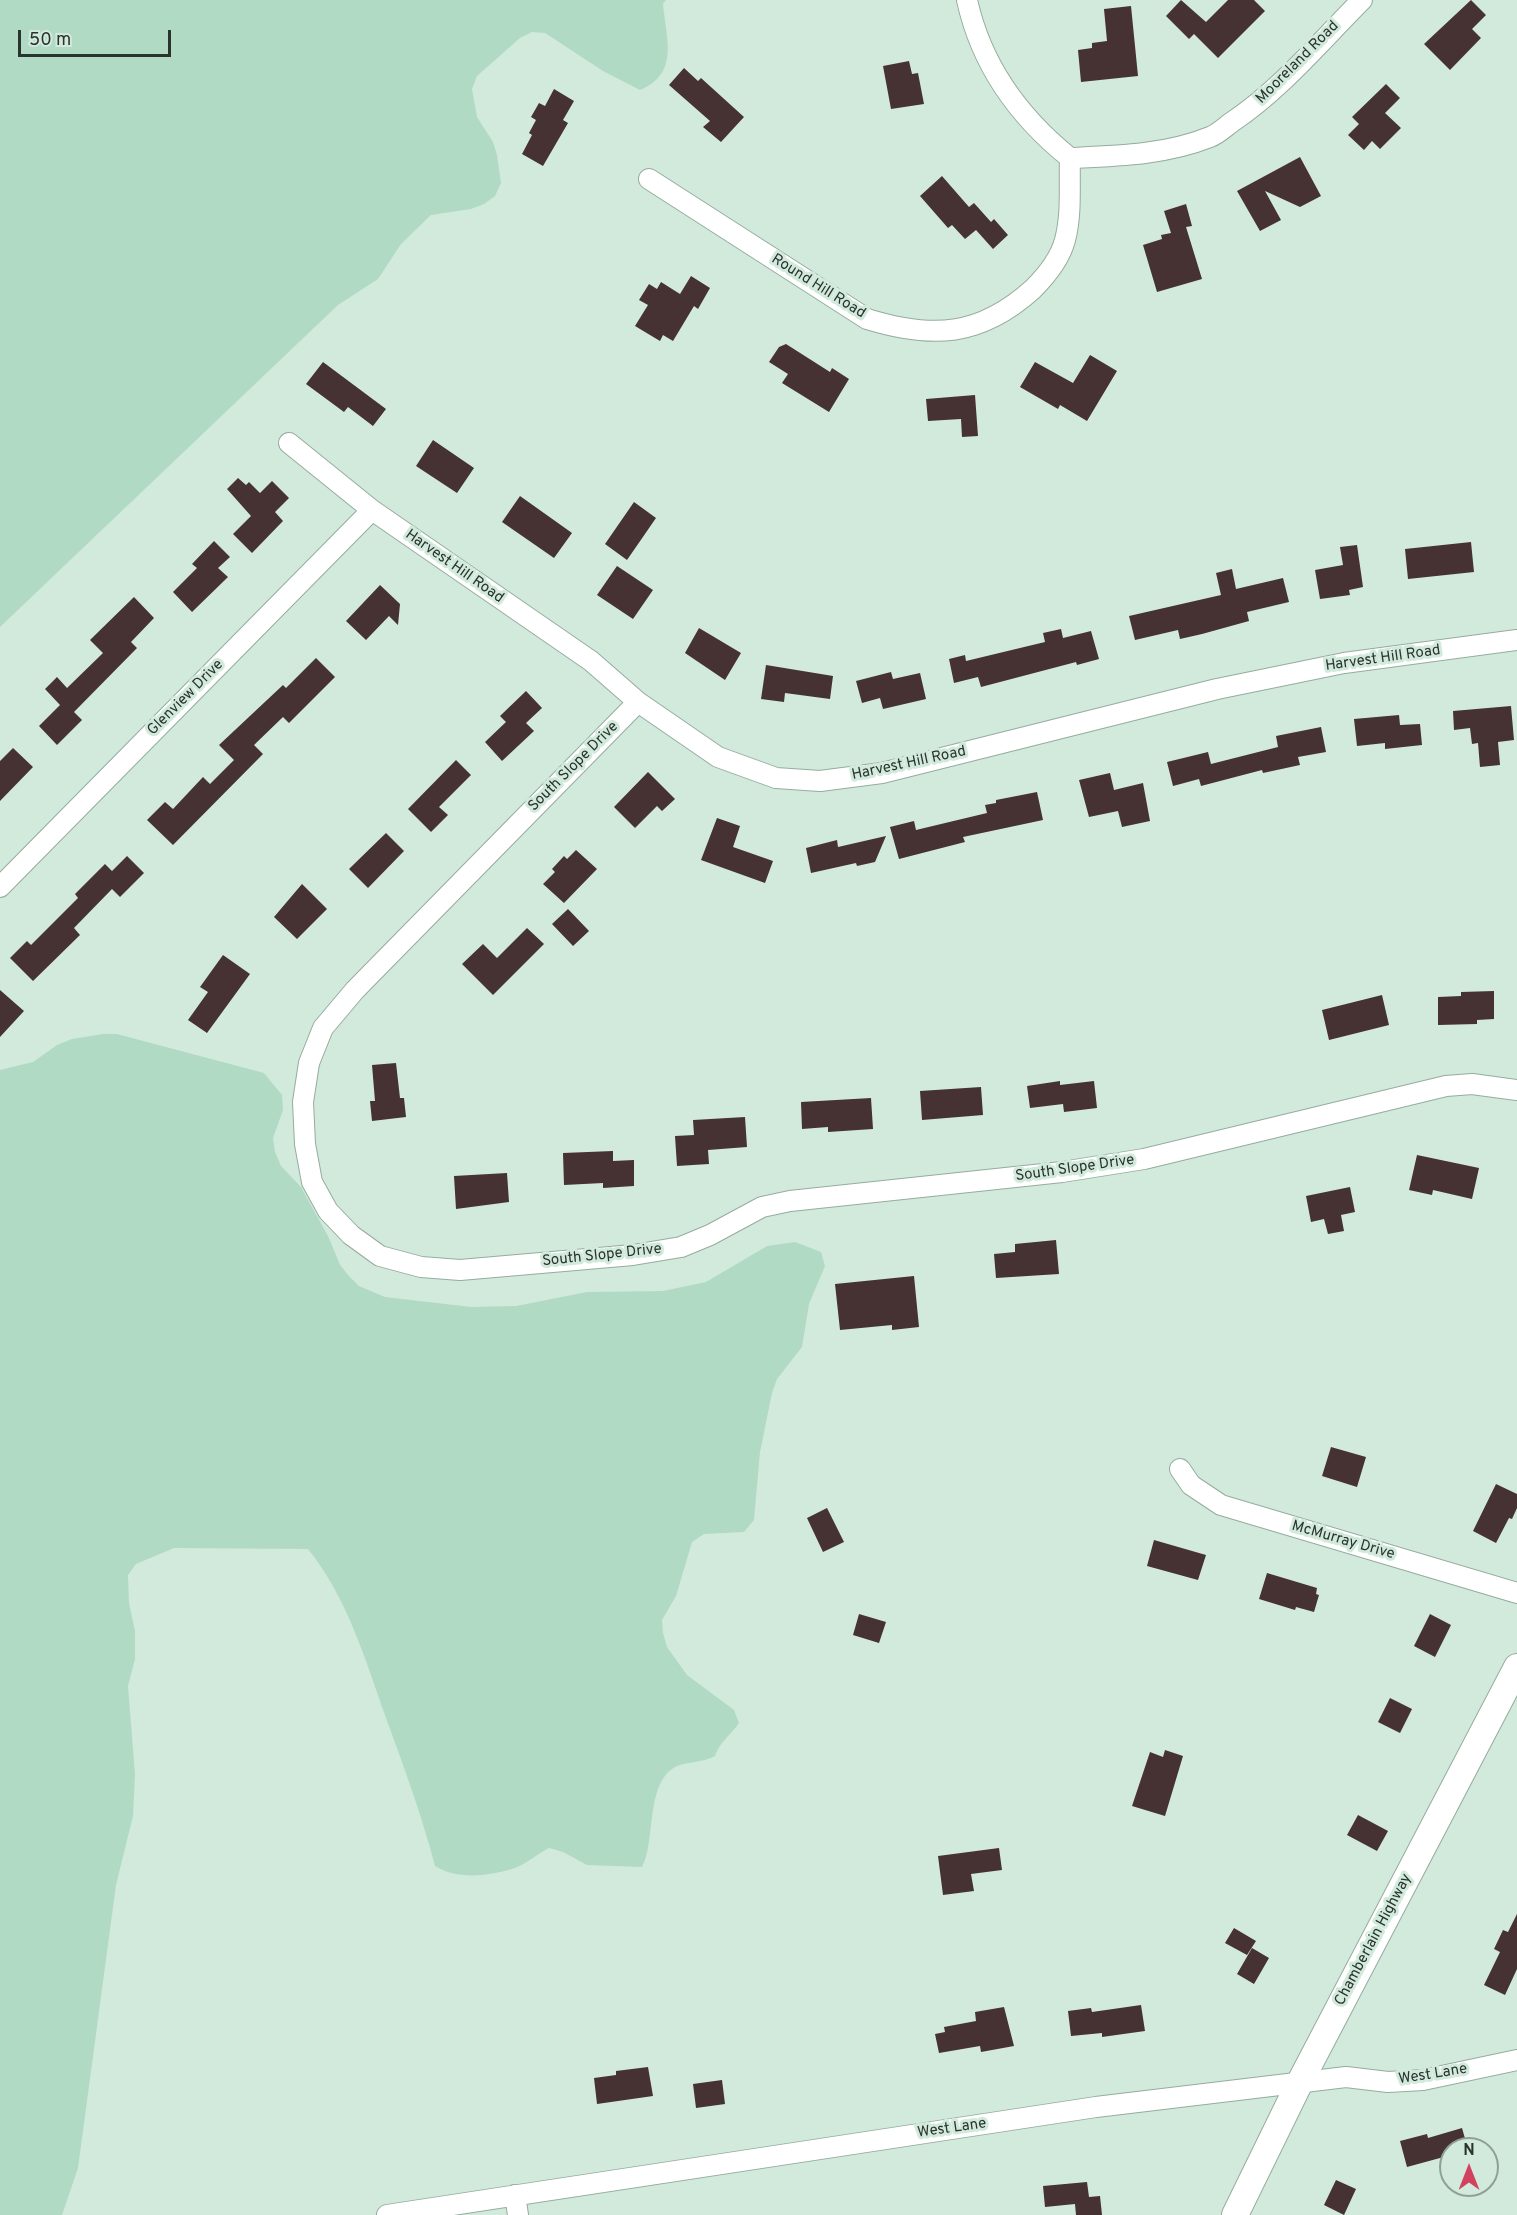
<!DOCTYPE html>
<html>
<head>
<meta charset="utf-8">
<style>
  body { margin:0 }
  #map { position:relative; width:1517px; height:2215px; overflow:hidden; background:#d2eadc; font-family:Overpass,sans-serif }
  canvas { display:block }
  .north { position:absolute; left:1439px; top:2137px; width:60px; height:60px; box-sizing:border-box; background:#d2eadc; border:2px solid #8fa196; border-radius:50%; rotate:0deg; font-size:16px; font-weight:700; line-height:24px; text-align:center; color:#2a332e }
  .north::after { content:''; display:block; margin:auto; width:21px; height:27px; background:#d2425e; clip-path:polygon(50% 0,100% 100%,50% 72%,0 100%) }
  .scale { position:absolute; left:18px; top:30px; width:153px; height:27px; box-sizing:border-box; border:3px solid #2a332e; border-top:0; padding-left:8px; font-size:18px; line-height:21px; white-space:nowrap; color:#2a332e; -webkit-text-stroke:4px #d2eadc; paint-order:stroke }
</style>
</head>
<body>
<div id="map">
<canvas width="1517" height="2215"></canvas>
<div class="north">N</div>
<div class="scale">50 m</div>
</div>
<script>
const ctx = document.querySelector('canvas').getContext('2d');
ctx.lineJoin = 'round';
function paint(path, color) { ctx.fillStyle = color; ctx.fill(path, 'evenodd'); }
function trace(path, color, width, dash) { ctx.strokeStyle = color; ctx.lineWidth = width; ctx.lineCap = dash ? 'butt' : 'round'; ctx.setLineDash(dash || []); ctx.stroke(path); }
function write(font, color, halo, rows, align = 'center') {
  ctx.font = font + ' Overpass,sans-serif'; ctx.lineWidth = 6; ctx.setLineDash([]); ctx.textBaseline = 'middle'; ctx.strokeStyle = halo; ctx.fillStyle = color; for (const [text, x, y, turn = 0] of rows) {
    ctx.save(); ctx.translate(x, y); ctx.rotate((+turn || 0) * Math.PI / 180); ctx.textAlign = isNaN(turn) ? turn : align; if (halo) ctx.strokeText(text, 0, 0); ctx.fillText(text, 0, 0); ctx.restore();
  }
}
const green = new Path2D(`
  M 0,0 L 666,0 L 663,4 C 666,38 680,74 640,90 L 603,71 L 545,33 L 532,32 L 520,38 L 477,76 L 472,89 L 477,117 L 493,142 L 497,155 L 501,183 L 495,196 L 484,204 L 471,209 L 431,215 L 401,244 L 378,279 L 338,305 L 0,627 Z
  M 103,1034 L 117,1034 L 264,1073 L 282,1095 L 283,1110 L 273,1138 L 275,1152 L 281,1166 L 301,1187 L 329,1238 L 340,1265 L 349,1276 L 359,1286 L 385,1297 L 471,1307 L 516,1306 L 587,1292 L 663,1291 L 706,1282 L 767,1246 L 795,1242 L 821,1252 L 825,1266 L 809,1304 L 802,1347 L 777,1379 L 772,1393 L 760,1452 L 754,1520 L 744,1532 L 704,1534 L 692,1542 L 676,1596 L 662,1620 L 663,1633 L 667,1647 L 687,1675 L 734,1710 L 739,1723 C 731,1735 720,1741 715,1756 C 703,1763 687,1761 675,1767 C 645,1784 656,1842 642,1867 L 587,1865 L 563,1852 L 549,1848 C 537,1854 525,1865 512,1869 C 489,1876 456,1880 435,1866 C 422,1816 404,1767 386,1718 C 365,1659 348,1599 308,1549 L 174,1548 L 136,1564 L 128,1575 L 129,1603 L 135,1631 L 135,1659 L 128,1686 L 135,1774 L 133,1816 L 116,1885 L 78,2168 L 62,2215 L 0,2215 L 0,1070 L 33,1062 L 57,1045 L 72,1039 Z`);
const building = new Path2D(`
  M 1181,0 L 1206,22 L 1228,0 L 1254,0 L 1265,11 L 1218,58 L 1194,34 L 1189,39 L 1166,16 Z
  M 1471,0 L 1486,15 L 1472,29 L 1481,38 L 1450,70 L 1424,44 Z
  M 1131,6 L 1138,76 L 1081,82 L 1078,50 L 1092,48 L 1092,43 L 1107,41 L 1104,9 Z
  M 909,61 L 912,74 L 918,73 L 924,104 L 891,109 L 883,66 Z
  M 684,68 L 698,81 L 701,78 L 744,117 L 721,142 L 703,127 L 710,121 L 669,85 Z
  M 1386,84 L 1400,98 L 1385,113 L 1401,128 L 1380,149 L 1372,141 L 1364,150 L 1348,135 L 1359,124 L 1352,117 Z
  M 554,89 L 574,101 L 563,120 L 568,123 L 543,166 L 522,154 L 532,135 L 529,133 L 536,120 L 531,117 L 539,103 L 545,106 Z
  M 1300,157 L 1321,196 L 1300,207 L 1265,191 L 1281,220 L 1260,231 L 1237,191 Z
  M 942,176 L 969,207 L 974,203 L 991,222 L 994,219 L 1008,235 L 993,249 L 976,230 L 965,239 L 952,225 L 948,228 L 920,196 Z
  M 1186,204 L 1192,226 L 1186,227 L 1202,279 L 1157,292 L 1143,245 L 1162,239 L 1161,235 L 1171,233 L 1164,211 Z
  M 691,276 L 710,288 L 698,309 L 694,306 L 673,341 L 663,335 L 660,341 L 635,326 L 648,305 L 639,300 L 649,284 L 657,289 L 661,282 L 680,294 Z
  M 786,344 L 830,372 L 832,368 L 849,379 L 829,412 L 782,383 L 788,374 L 769,362 L 779,347 Z
  M 1090,355 L 1117,371 L 1087,421 L 1060,405 L 1058,409 L 1020,387 L 1035,362 L 1073,383 Z
  M 323,362 L 386,409 L 373,426 L 348,407 L 344,412 L 306,384 Z
  M 975,395 L 978,436 L 962,437 L 961,419 L 928,421 L 926,399 Z
  M 433,440 L 474,468 L 457,493 L 416,466 Z
  M 238,478 L 246,485 L 249,482 L 260,493 L 272,481 L 289,498 L 275,512 L 283,521 L 252,553 L 233,534 L 251,516 L 227,489 Z
  M 520,496 L 572,533 L 554,558 L 502,522 Z
  M 634,502 L 656,518 L 627,560 L 605,544 Z
  M 214,541 L 230,557 L 218,568 L 228,577 L 192,612 L 173,592 L 197,568 L 192,564 Z
  M 1471,542 L 1474,572 L 1408,579 L 1405,549 Z
  M 1357,545 L 1363,587 L 1349,590 L 1350,595 L 1320,599 L 1315,570 L 1343,565 L 1340,547 Z
  M 617,566 L 653,590 L 633,619 L 597,595 Z
  M 1232,569 L 1236,589 L 1283,578 L 1289,602 L 1247,612 L 1249,621 L 1202,634 L 1180,639 L 1178,630 L 1135,640 L 1129,616 L 1221,595 L 1216,573 Z
  M 380,585 L 400,604 L 398,625 L 389,616 L 366,640 L 346,621 Z
  M 134,597 L 154,618 L 131,642 L 137,648 L 74,712 L 82,720 L 57,745 L 39,726 L 60,705 L 45,689 L 57,677 L 67,688 L 103,653 L 90,640 Z
  M 699,628 L 741,653 L 725,680 L 685,653 Z
  M 1061,629 L 1063,638 L 1091,631 L 1099,659 L 1077,665 L 1076,662 L 981,687 L 978,677 L 954,683 L 949,659 L 965,655 L 966,661 L 1045,642 L 1043,633 Z
  M 316,658 L 335,677 L 289,723 L 283,717 L 254,745 L 263,754 L 173,845 L 147,820 L 165,802 L 173,809 L 203,777 L 210,784 L 234,760 L 219,745 L 283,685 L 286,688 Z
  M 766,665 L 833,676 L 830,699 L 785,693 L 784,702 L 761,699 Z
  M 891,672 L 893,679 L 920,673 L 926,699 L 883,709 L 880,698 L 862,703 L 856,681 Z
  M 526,691 L 542,708 L 526,723 L 534,731 L 502,761 L 485,742 L 506,722 L 500,716 Z
  M 1511,706 L 1514,740 L 1498,742 L 1500,765 L 1480,767 L 1478,743 L 1472,744 L 1470,728 L 1454,730 L 1453,711 Z
  M 1399,715 L 1400,725 L 1420,724 L 1422,745 L 1385,749 L 1385,743 L 1357,746 L 1354,719 Z
  M 1321,727 L 1326,752 L 1298,757 L 1300,765 L 1263,773 L 1262,770 L 1201,786 L 1199,779 L 1173,786 L 1167,762 L 1208,752 L 1211,764 L 1278,747 L 1276,736 Z
  M 13,748 L 33,767 L 0,801 L 0,761 Z
  M 456,760 L 471,775 L 439,807 L 448,815 L 431,832 L 408,809 Z
  M 648,772 L 675,799 L 662,811 L 657,806 L 635,828 L 614,807 Z
  M 1110,773 L 1114,790 L 1143,783 L 1150,821 L 1122,827 L 1118,811 L 1089,817 L 1079,780 Z
  M 1037,792 L 1043,820 L 963,837 L 965,842 L 899,859 L 890,827 L 914,821 L 916,830 L 987,813 L 985,805 L 996,803 L 996,800 Z
  M 717,818 L 740,826 L 733,847 L 773,861 L 765,883 L 701,860 Z
  M 386,833 L 404,851 L 368,888 L 349,869 Z
  M 886,836 L 875,862 L 857,866 L 856,863 L 811,873 L 806,848 L 837,840 L 838,847 Z
  M 576,850 L 597,869 L 564,903 L 543,884 L 555,872 L 552,869 L 564,856 L 567,859 Z
  M 127,856 L 144,873 L 120,897 L 112,889 L 74,928 L 80,935 L 33,981 L 10,958 L 27,941 L 31,945 L 78,898 L 75,894 L 105,864 L 112,871 Z
  M 302,884 L 327,909 L 297,939 L 274,917 Z
  M 568,909 L 589,931 L 573,946 L 552,924 Z
  M 527,928 L 544,944 L 493,995 L 462,964 L 483,944 L 497,958 Z
  M 223,955 L 250,974 L 207,1033 L 188,1020 L 208,992 L 200,987 Z
  M 0,990 L 24,1011 L 0,1037 Z
  M 1494,991 L 1494,1019 L 1477,1020 L 1477,1024 L 1438,1025 L 1438,997 L 1461,996 L 1461,992 Z
  M 1382,995 L 1389,1025 L 1329,1040 L 1322,1010 Z
  M 396,1063 L 400,1098 L 404,1098 L 406,1117 L 372,1121 L 370,1101 L 375,1101 L 372,1065 Z
  M 1060,1081 L 1060,1085 L 1094,1081 L 1097,1108 L 1064,1112 L 1063,1104 L 1030,1108 L 1027,1086 Z
  M 981,1087 L 983,1115 L 922,1120 L 920,1091 Z
  M 871,1098 L 873,1129 L 828,1132 L 828,1127 L 802,1129 L 801,1102 Z
  M 745,1117 L 747,1147 L 708,1150 L 709,1164 L 677,1166 L 675,1136 L 694,1135 L 693,1120 Z
  M 613,1151 L 613,1161 L 634,1160 L 634,1186 L 603,1188 L 603,1183 L 564,1185 L 563,1153 Z
  M 1417,1155 L 1479,1168 L 1472,1199 L 1433,1190 L 1432,1195 L 1409,1190 Z
  M 507,1173 L 509,1202 L 456,1209 L 454,1176 Z
  M 1350,1187 L 1355,1212 L 1341,1215 L 1344,1231 L 1328,1234 L 1324,1219 L 1311,1222 L 1306,1196 Z
  M 1056,1240 L 1059,1274 L 996,1278 L 994,1254 L 1015,1252 L 1015,1244 Z
  M 914,1276 L 919,1327 L 892,1330 L 892,1325 L 840,1330 L 835,1284 Z
  M 1331,1447 L 1366,1457 L 1357,1487 L 1322,1476 Z
  M 1496,1484 L 1517,1494 L 1517,1508 L 1512,1519 L 1509,1518 L 1496,1543 L 1473,1531 Z
  M 827,1508 L 844,1542 L 823,1552 L 807,1518 Z
  M 1154,1540 L 1206,1555 L 1198,1580 L 1147,1566 Z
  M 1267,1573 L 1317,1588 L 1316,1594 L 1319,1595 L 1314,1612 L 1296,1607 L 1295,1610 L 1259,1599 Z
  M 859,1614 L 886,1622 L 879,1643 L 853,1635 Z
  M 1430,1614 L 1451,1625 L 1435,1657 L 1414,1646 Z
  M 1390,1698 L 1412,1709 L 1400,1733 L 1378,1722 Z
  M 1165,1750 L 1183,1756 L 1165,1816 L 1132,1806 L 1150,1752 L 1163,1757 Z
  M 1358,1815 L 1388,1831 L 1377,1851 L 1347,1835 Z
  M 999,1848 L 1002,1870 L 971,1874 L 974,1891 L 943,1895 L 938,1856 Z
  M 1517,1914 L 1517,1969 L 1505,1995 L 1484,1985 L 1500,1952 L 1494,1949 L 1503,1930 L 1508,1932 Z
  M 1234,1928 L 1256,1941 L 1247,1955 L 1225,1943 Z
  M 1252,1948 L 1269,1958 L 1254,1984 L 1237,1974 Z
  M 1141,2005 L 1145,2031 L 1102,2037 L 1102,2033 L 1071,2036 L 1068,2011 L 1091,2008 L 1092,2012 Z
  M 1004,2007 L 1014,2046 L 981,2052 L 980,2046 L 939,2053 L 935,2034 L 945,2032 L 944,2027 L 976,2021 L 975,2012 Z
  M 648,2067 L 653,2096 L 597,2104 L 594,2078 L 616,2075 L 616,2071 Z
  M 722,2080 L 725,2104 L 696,2108 L 693,2084 Z
  M 1462,2128 L 1468,2149 L 1451,2149 L 1451,2155 L 1407,2167 L 1400,2141 L 1427,2134 L 1428,2138 Z
  M 1336,2180 L 1356,2189 L 1344,2215 L 1324,2205 Z
  M 1087,2182 L 1089,2197 L 1100,2196 L 1102,2215 L 1076,2215 L 1075,2204 L 1045,2207 L 1043,2186 Z`);
const minor = new Path2D(`
  M 967,0 C 981,64 1019,117 1070,158 C 1117,156 1165,155 1210,137 C 1218,134 1225,127 1232,122 C 1281,89 1320,42 1362,0
  M 649,179 L 867,319 C 932,339 980,337 1033,289 C 1047,275 1060,259 1065,240 C 1072,214 1069,185 1070,158
  M 289,443 L 372,510 L 591,661 L 638,702 L 718,757 L 776,778 L 820,781 L 882,773 L 1217,689 L 1344,663 L 1517,640
  M 638,702 L 355,990 L 323,1028 L 309,1063 L 303,1102 L 305,1144 L 312,1182 L 328,1211 L 351,1235 L 380,1256 L 421,1267 L 460,1270 L 633,1255 L 681,1247 L 710,1235 L 762,1207 L 790,1201 L 1062,1172 L 1144,1159 L 1446,1086 L 1472,1084 L 1517,1090
  M 0,887 L 372,510
  M 1180,1469 L 1191,1485 L 1221,1505 L 1517,1593
  M 515,2195 L 518,2215
  M 387,2215 L 1096,2107 L 1346,2077 L 1388,2082 L 1423,2080 L 1517,2060`);
const major = new Path2D(`
  M 1235,2215 L 1300,2082 L 1517,1667`);
const streetNames = [
  ["Mooreland Road",1298,63,-45],
  ["Round Hill Road",818,287,32],
  ["Harvest Hill Road",454,567,35],
  ["Harvest Hill Road",1383,659,-8],
  ["Glenview Drive",186,698,-45],
  ["Harvest Hill Road",909,764,-12],
  ["South Slope Drive",574,767,-45],
  ["South Slope Drive",1075,1169,-8],
  ["South Slope Drive",602,1256,-6],
  ["McMurray Drive",1343,1541,16],
  ["Chamberlain Highway",1374,1940,-62],
  ["West Lane",1433,2075,-9],
  ["West Lane",952,2129,-8]
];
paint(green, '#b1dac4');
paint(building, '#463133');
trace(minor, '#95ac9f', 22);
trace(major, '#95ac9f', 28);
trace(minor, '#fff', 20);
trace(major, '#fff', 26);
write('15px', '#2a332e', '#d2eadc', streetNames);
</script>
</body>
</html>
